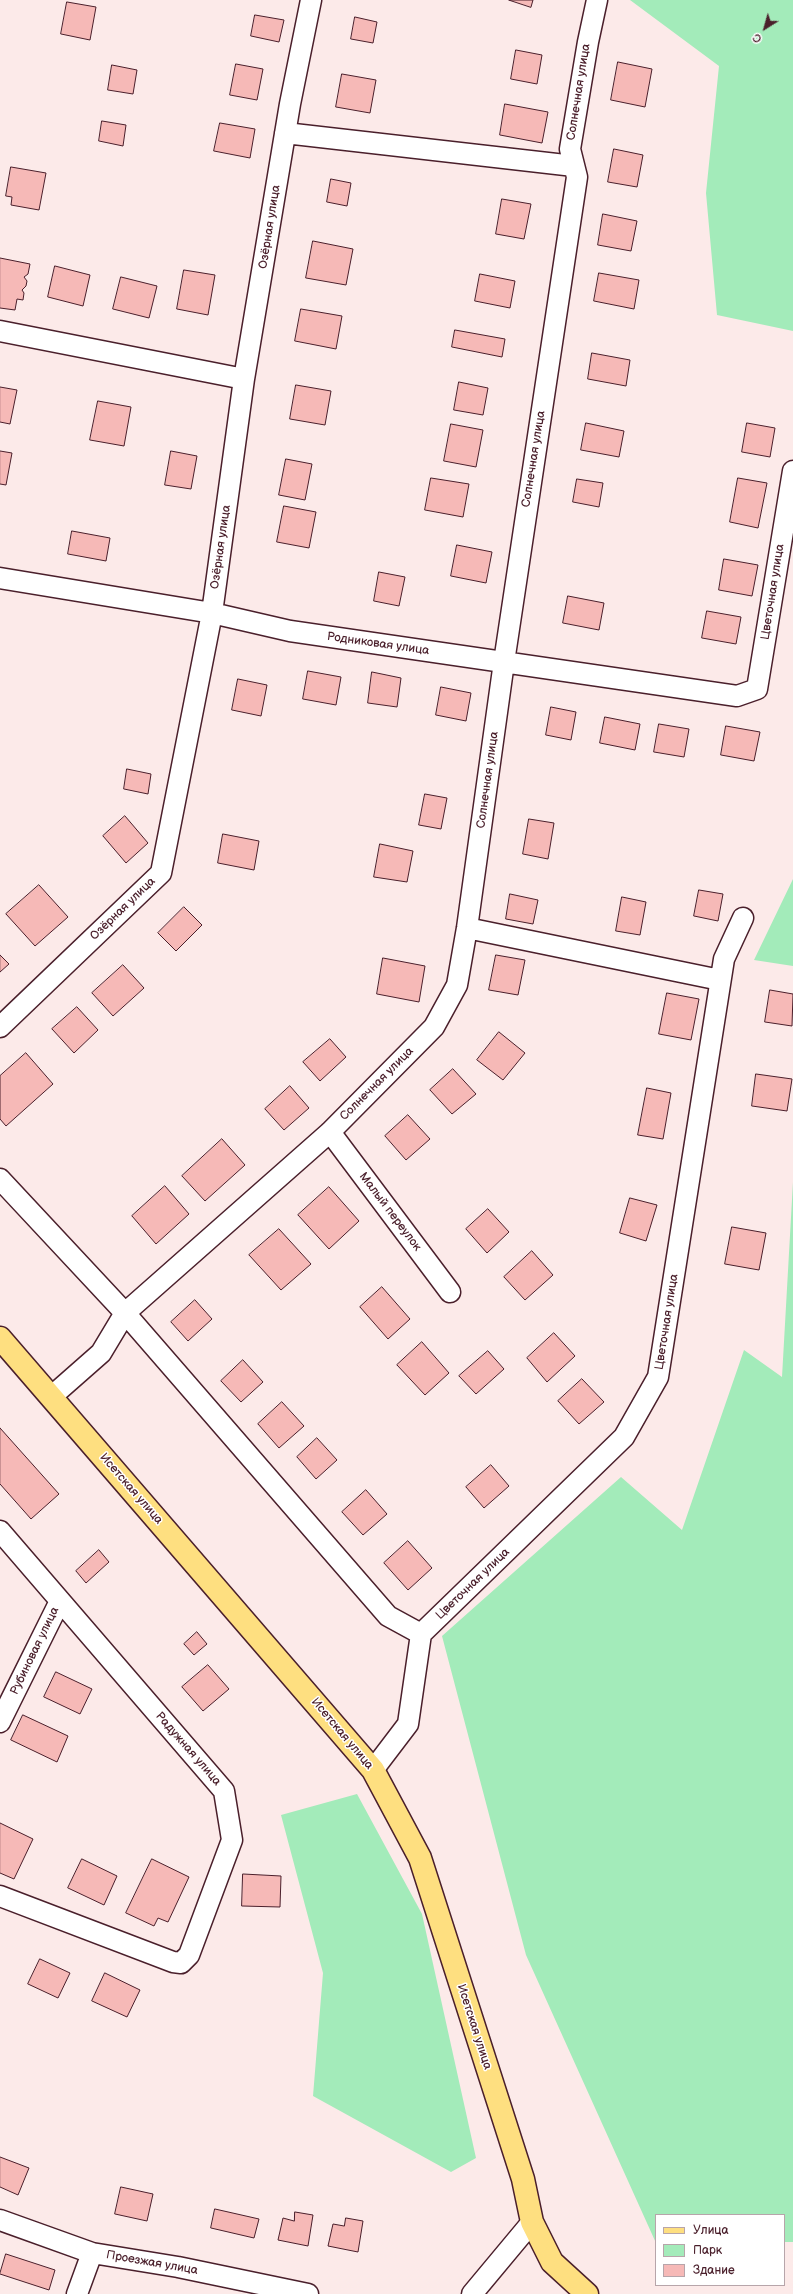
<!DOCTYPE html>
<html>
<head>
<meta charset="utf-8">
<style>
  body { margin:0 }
  #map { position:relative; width:793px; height:2294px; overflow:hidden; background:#fceae9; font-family:"Balsamiq Sans",sans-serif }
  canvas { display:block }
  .legend { position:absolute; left:655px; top:2214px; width:130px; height:72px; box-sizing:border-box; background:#fff; border:1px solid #b7a5aa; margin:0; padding:5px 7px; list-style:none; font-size:12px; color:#4a1f2b }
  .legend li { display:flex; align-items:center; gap:8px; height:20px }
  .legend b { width:20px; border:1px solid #b7a5aa }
  .north { position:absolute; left:745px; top:8px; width:40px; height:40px; -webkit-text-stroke:3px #fff; paint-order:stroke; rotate:217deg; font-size:11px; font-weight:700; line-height:16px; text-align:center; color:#4a1f2b }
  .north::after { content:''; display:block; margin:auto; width:14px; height:18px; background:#4a1f2b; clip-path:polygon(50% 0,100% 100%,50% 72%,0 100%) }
</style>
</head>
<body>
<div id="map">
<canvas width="793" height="2294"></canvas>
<ul class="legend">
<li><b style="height:5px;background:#fedf80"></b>Улица</li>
<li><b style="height:11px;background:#a3ebba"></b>Парк</li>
<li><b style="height:11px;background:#f6b9b7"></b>Здание</li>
</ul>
<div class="north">С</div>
</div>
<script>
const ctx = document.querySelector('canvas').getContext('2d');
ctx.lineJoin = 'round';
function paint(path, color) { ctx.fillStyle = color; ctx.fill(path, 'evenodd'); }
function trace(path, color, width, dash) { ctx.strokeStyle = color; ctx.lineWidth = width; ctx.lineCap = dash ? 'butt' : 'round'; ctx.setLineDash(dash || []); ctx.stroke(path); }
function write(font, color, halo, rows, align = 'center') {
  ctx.font = font + ' "Balsamiq Sans",sans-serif'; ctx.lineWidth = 3; ctx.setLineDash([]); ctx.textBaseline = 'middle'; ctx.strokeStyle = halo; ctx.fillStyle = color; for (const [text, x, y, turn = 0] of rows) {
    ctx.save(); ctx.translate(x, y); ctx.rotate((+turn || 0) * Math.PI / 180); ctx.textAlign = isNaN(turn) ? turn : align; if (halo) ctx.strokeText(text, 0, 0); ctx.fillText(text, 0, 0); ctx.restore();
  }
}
const green = new Path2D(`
  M 630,0 L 793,0 L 793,331 L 717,315 L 706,193 L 719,66 Z
  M 793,879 L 793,966 L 754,960 Z
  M 793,1182 L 793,2242 L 784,2242 L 784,2215 L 656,2215 L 656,2243 L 526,1955 L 442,1636 L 621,1477 L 682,1530 L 744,1350 L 782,1377 Z
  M 357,1794 L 422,1914 L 476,2158 L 451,2172 L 313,2096 L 323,1973 L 281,1815 Z`);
const building = new Path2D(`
  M 509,0 L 533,0 L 531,7 Z
  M 67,2 L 96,7 L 90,40 L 61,34 Z
  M 255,15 L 284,20 L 279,42 L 251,36 Z
  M 355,17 L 377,22 L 373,43 L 351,39 Z
  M 516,50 L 542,55 L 537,84 L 511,79 Z
  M 618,62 L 652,69 L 645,107 L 611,100 Z
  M 236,64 L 263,69 L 257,100 L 230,95 Z
  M 112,65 L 137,70 L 133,94 L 108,90 Z
  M 342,74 L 376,80 L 370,113 L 336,107 Z
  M 505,104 L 548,112 L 542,143 L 500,135 Z
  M 102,121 L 126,125 L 123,146 L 99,141 Z
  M 220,123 L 255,129 L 250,158 L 214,151 Z
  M 614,149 L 643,155 L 637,187 L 608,182 Z
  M 11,167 L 46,173 L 39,210 L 11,205 L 12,197 L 6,196 Z
  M 331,179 L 351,183 L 347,206 L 327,202 Z
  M 502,199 L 531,204 L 524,239 L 496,234 Z
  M 603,214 L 637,221 L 631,251 L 598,245 Z
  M 313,241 L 353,249 L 346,285 L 306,278 Z
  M 0,258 L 30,264 L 28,274 L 24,277 L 27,281 L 26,286 L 22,290 L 24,293 L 23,300 L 17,299 L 15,310 L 0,308 Z
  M 55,266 L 90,275 L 83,306 L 48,297 Z
  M 184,270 L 215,275 L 208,315 L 177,309 Z
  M 599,273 L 639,280 L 634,309 L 594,301 Z
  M 480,274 L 515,281 L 510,308 L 475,301 Z
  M 121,277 L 157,286 L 149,318 L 113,309 Z
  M 301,309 L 342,316 L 336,349 L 295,341 Z
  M 455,330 L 505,339 L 502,357 L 452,347 Z
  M 592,353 L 630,360 L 626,386 L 588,379 Z
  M 459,382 L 488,388 L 483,415 L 454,410 Z
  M 296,385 L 331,391 L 325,425 L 290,419 Z
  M 0,387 L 17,390 L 10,424 L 0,422 Z
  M 98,401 L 131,407 L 124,446 L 90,440 Z
  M 586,423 L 624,431 L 619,457 L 581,450 Z
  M 747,423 L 775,428 L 770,457 L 742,452 Z
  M 451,424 L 483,430 L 476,467 L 444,461 Z
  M 0,451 L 12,453 L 6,485 L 0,484 Z
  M 171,451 L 197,456 L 191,489 L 165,485 Z
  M 286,459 L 312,464 L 305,500 L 279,495 Z
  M 431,478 L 469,484 L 463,517 L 425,510 Z
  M 738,478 L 767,483 L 758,528 L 730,522 Z
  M 577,479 L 603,483 L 599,507 L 573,502 Z
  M 284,506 L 316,512 L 309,548 L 277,542 Z
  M 72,531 L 110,538 L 106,561 L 68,554 Z
  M 457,545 L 492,552 L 486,583 L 451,576 Z
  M 724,559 L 758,565 L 752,596 L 719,590 Z
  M 379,572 L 405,577 L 399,606 L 374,601 Z
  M 568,596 L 604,603 L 599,630 L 563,623 Z
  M 707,611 L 741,617 L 736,644 L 702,638 Z
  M 308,671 L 341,677 L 336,705 L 303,699 Z
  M 372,672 L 401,678 L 397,707 L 368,703 Z
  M 238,679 L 267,685 L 261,716 L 232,710 Z
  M 441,687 L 471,693 L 466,721 L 436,715 Z
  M 551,707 L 576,712 L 571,740 L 546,735 Z
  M 605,717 L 640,724 L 635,750 L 600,743 Z
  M 659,724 L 689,729 L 684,757 L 654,752 Z
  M 726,726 L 760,732 L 754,761 L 721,755 Z
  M 127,769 L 151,774 L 148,794 L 124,789 Z
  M 425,794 L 447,798 L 441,829 L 419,825 Z
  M 125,816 L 148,843 L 126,863 L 103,836 Z
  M 529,819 L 554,823 L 548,859 L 523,854 Z
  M 223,834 L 259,841 L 254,870 L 218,863 Z
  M 380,844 L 413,851 L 407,882 L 374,877 Z
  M 39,885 L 68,917 L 35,946 L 6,914 Z
  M 699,890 L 723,894 L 718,921 L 694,916 Z
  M 510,894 L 538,900 L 533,924 L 506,919 Z
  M 622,897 L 646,902 L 640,935 L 616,931 Z
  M 184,907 L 202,925 L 176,951 L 158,933 Z
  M 0,955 L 9,964 L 0,972 Z
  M 496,955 L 525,960 L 518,995 L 489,990 Z
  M 383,958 L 425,966 L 419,1002 L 377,994 Z
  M 123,965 L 144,988 L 113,1016 L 92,993 Z
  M 770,990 L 793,994 L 792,1026 L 765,1022 Z
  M 667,993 L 699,999 L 691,1040 L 659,1034 Z
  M 77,1007 L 98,1030 L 74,1053 L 52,1029 Z
  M 499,1032 L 525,1053 L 503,1080 L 477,1060 Z
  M 330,1039 L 346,1057 L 320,1081 L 303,1062 Z
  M 26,1053 L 53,1084 L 6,1126 L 0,1119 L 0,1076 Z
  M 453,1069 L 476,1094 L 452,1114 L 430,1090 Z
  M 756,1074 L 792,1079 L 787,1111 L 752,1106 Z
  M 290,1086 L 309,1108 L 284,1130 L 265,1109 Z
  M 647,1088 L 671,1093 L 663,1139 L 638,1135 Z
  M 408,1115 L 430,1139 L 406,1160 L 385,1136 Z
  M 222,1139 L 245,1165 L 205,1201 L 182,1176 Z
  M 165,1186 L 189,1214 L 156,1244 L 132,1216 Z
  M 329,1187 L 359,1221 L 329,1249 L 298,1215 Z
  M 630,1198 L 657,1205 L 646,1241 L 620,1233 Z
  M 488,1209 L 509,1232 L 487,1253 L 466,1229 Z
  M 732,1227 L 766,1233 L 759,1270 L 725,1264 Z
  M 279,1229 L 311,1264 L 281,1290 L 249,1255 Z
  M 532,1251 L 553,1275 L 525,1300 L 504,1277 Z
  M 382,1287 L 410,1319 L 388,1339 L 360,1307 Z
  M 195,1300 L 212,1319 L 188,1341 L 171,1322 Z
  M 554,1333 L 575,1356 L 547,1382 L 527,1358 Z
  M 422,1342 L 449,1373 L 425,1395 L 397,1365 Z
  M 488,1351 L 504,1369 L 476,1394 L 459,1376 Z
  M 243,1360 L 263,1382 L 241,1402 L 221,1381 Z
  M 582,1379 L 604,1402 L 579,1424 L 558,1401 Z
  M 282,1402 L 304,1426 L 279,1448 L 258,1424 Z
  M 0,1428 L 59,1494 L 31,1519 L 0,1484 Z
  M 317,1438 L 337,1460 L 316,1479 L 297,1457 Z
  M 491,1465 L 509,1486 L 484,1508 L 466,1487 Z
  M 366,1490 L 387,1514 L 363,1535 L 342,1512 Z
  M 408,1541 L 432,1568 L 408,1590 L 384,1563 Z
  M 99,1550 L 109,1562 L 86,1583 L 76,1571 Z
  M 197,1632 L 207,1644 L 194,1655 L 184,1644 Z
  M 208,1665 L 229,1689 L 203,1711 L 182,1687 Z
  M 56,1672 L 92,1689 L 80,1714 L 44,1697 Z
  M 23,1715 L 68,1736 L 57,1762 L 11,1740 Z
  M 0,1823 L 33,1839 L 14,1879 L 0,1873 Z
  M 82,1859 L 117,1876 L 104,1905 L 68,1888 Z
  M 152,1859 L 189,1877 L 168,1922 L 158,1918 L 154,1926 L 126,1913 Z
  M 243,1874 L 281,1876 L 280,1907 L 242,1906 Z
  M 40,1959 L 70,1973 L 58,1998 L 28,1984 Z
  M 105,1973 L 140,1990 L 127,2017 L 92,2001 Z
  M 0,2157 L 29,2168 L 18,2195 L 0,2187 Z
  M 121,2187 L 153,2194 L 147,2221 L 115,2214 Z
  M 215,2209 L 259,2219 L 254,2238 L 211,2228 Z
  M 295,2212 L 313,2215 L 308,2246 L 278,2240 L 283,2218 L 294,2221 Z
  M 346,2218 L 363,2221 L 358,2252 L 328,2246 L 333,2224 L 344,2226 Z
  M 6,2254 L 55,2270 L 49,2290 L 0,2274 Z`);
const minor = new Path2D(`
  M 285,133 L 574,166
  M 0,331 L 244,379
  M 0,578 L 212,613 L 290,631 L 737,696 L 757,689 L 793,471
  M 467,928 L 720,980
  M 0,1027 L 161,873 L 212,613 L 244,379 L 290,104 L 311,0
  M 330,1132 L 450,1292
  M 0,1179 L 125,1313 L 388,1616 L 421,1634
  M 51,1397 L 101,1353 L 125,1313 L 330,1132 L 434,1027 L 457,985 L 467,928 L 504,662 L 577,177 L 570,149 L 588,42 L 597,0
  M 0,1531 L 224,1791 L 232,1840 L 189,1955 L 181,1963 L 173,1962 L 0,1896
  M 0,1722 L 60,1601
  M 373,1770 L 408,1724 L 421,1634 L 624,1437 L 658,1377 L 724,959 L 743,918
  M 0,2220 L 92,2253 L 178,2267 L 308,2294
  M 77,2294 L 92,2253
  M 472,2294 L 532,2222`);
const major = new Path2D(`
  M 0,1338 L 373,1770 L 420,1858 L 523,2179 L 532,2222 L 552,2262 L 587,2294`);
const streetNames = [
  ["Солнечная улица",579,92,-81],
  ["Озёрная улица",270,227,-81],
  ["Солнечная улица",534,459,-81],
  ["Озёрная улица",221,547,-82],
  ["Цветочная улица",773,592,-81],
  ["Родниковая улица",378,644,8],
  ["Солнечная улица",488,780,-82],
  ["Озёрная улица",123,909,-44],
  ["Солнечная улица",377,1084,-45],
  ["Малый переулок",390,1212,53],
  ["Цветочная улица",667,1322,-81],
  ["Исетская улица",131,1489,49],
  ["Цветочная улица",473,1584,-44],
  ["Рубиновая улица",35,1651,-64],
  ["Исетская улица",342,1734,50],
  ["Радужная улица",188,1749,49],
  ["Исетская улица",474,2027,72],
  ["Проезжая улица",152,2263,10]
];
paint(green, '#a3ebba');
paint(building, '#f6b9b7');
trace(building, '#4a1f2b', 1);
trace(minor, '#4a1f2b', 23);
trace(major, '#4a1f2b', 25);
trace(minor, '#fff', 20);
trace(major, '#fedf80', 22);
write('12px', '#4a1f2b', '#fff', streetNames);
</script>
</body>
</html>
